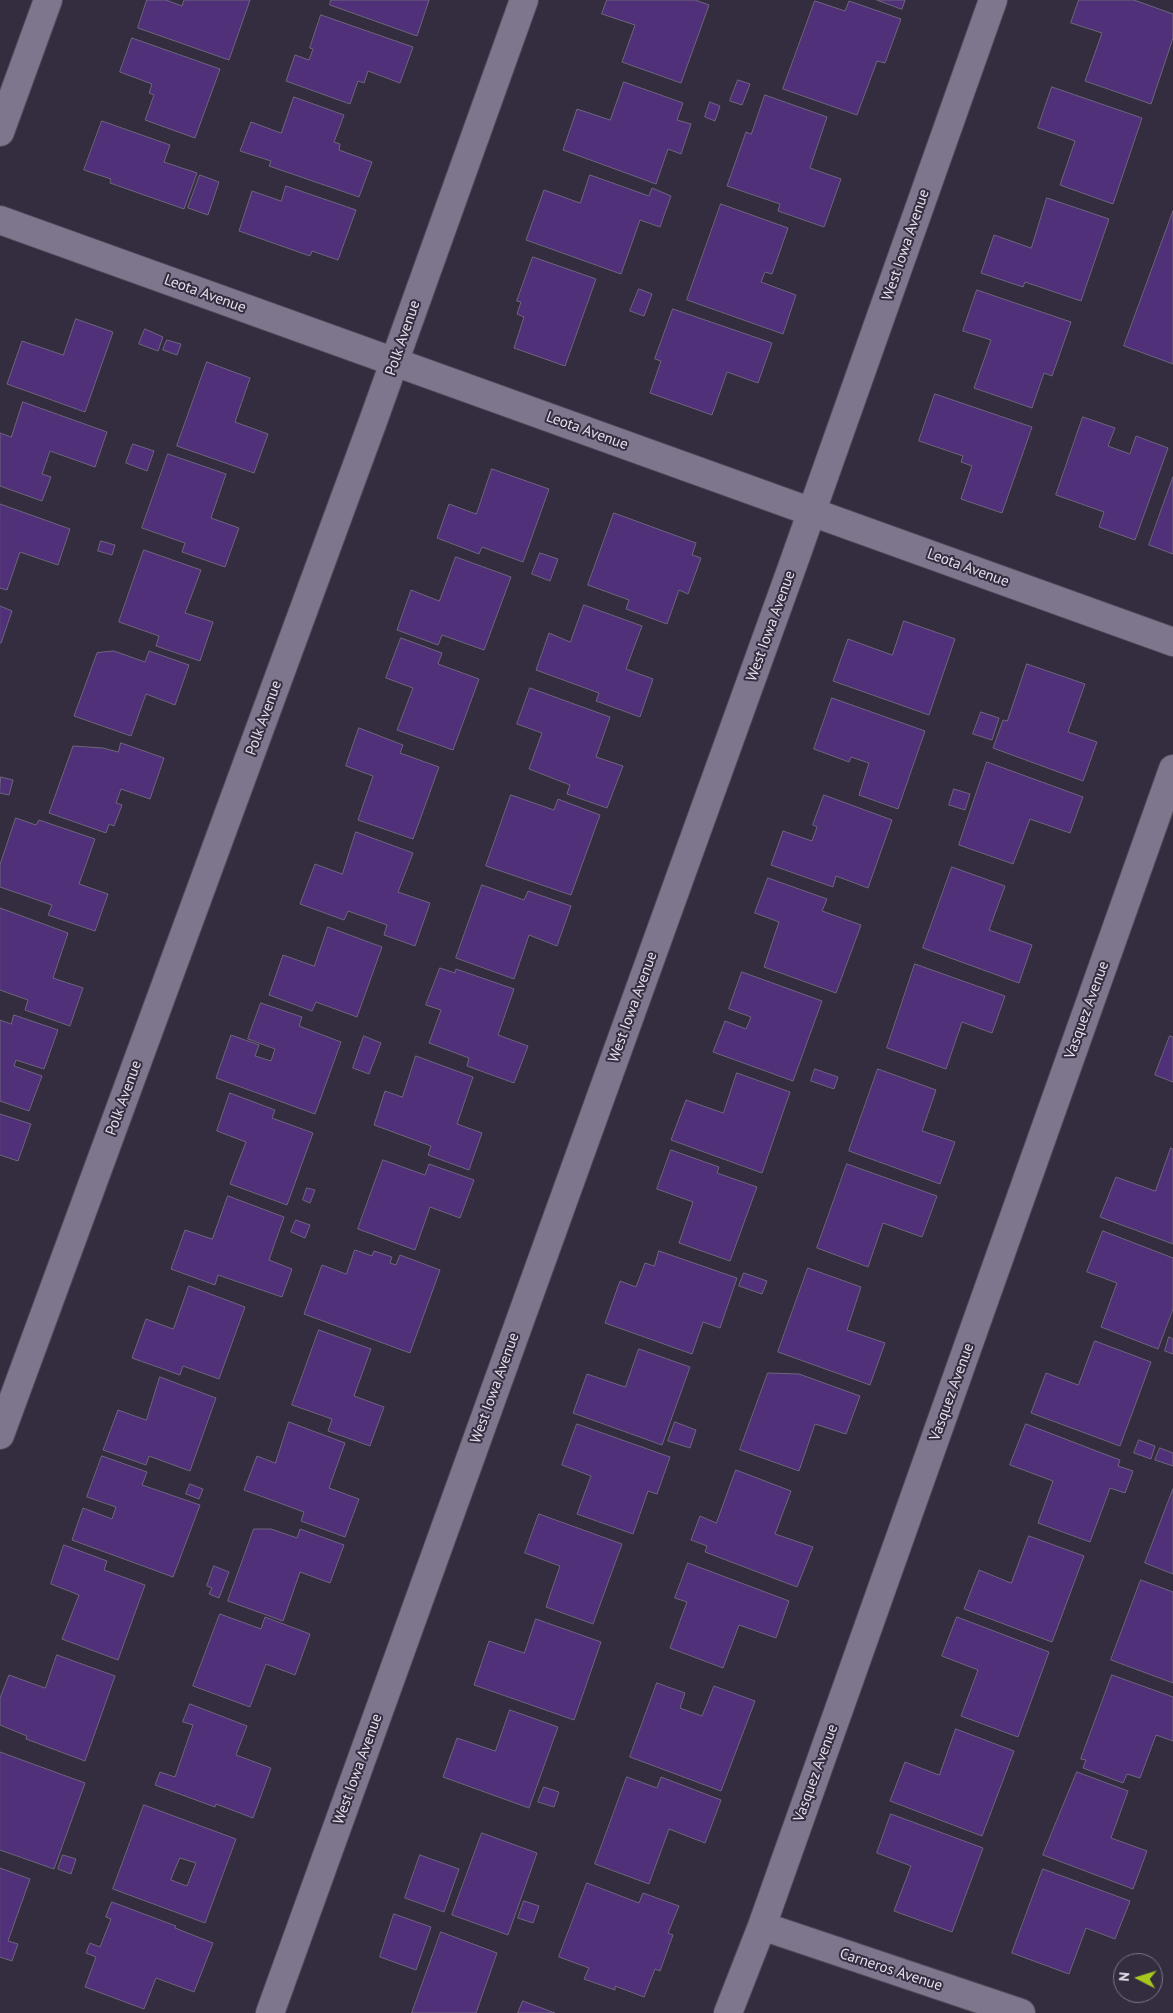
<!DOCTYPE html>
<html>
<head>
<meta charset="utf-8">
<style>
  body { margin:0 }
  #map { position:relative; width:1173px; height:2013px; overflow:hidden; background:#342d40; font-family:"PT Sans",sans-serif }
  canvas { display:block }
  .north { position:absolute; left:1113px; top:1953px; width:50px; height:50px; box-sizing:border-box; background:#342d40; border:1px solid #7b7585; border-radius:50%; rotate:275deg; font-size:14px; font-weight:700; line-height:20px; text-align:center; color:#e5e0ed }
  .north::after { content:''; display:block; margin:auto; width:18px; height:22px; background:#a7c71e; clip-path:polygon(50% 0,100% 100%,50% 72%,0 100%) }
</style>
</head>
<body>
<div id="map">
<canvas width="1173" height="2013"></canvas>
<div class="north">N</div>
</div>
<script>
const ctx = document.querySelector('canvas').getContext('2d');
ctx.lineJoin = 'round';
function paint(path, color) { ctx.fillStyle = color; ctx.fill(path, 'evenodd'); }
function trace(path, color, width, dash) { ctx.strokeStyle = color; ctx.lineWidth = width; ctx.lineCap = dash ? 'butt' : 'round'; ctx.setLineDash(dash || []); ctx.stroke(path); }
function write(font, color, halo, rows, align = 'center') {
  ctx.font = font + ' "PT Sans",sans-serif'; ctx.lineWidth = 4; ctx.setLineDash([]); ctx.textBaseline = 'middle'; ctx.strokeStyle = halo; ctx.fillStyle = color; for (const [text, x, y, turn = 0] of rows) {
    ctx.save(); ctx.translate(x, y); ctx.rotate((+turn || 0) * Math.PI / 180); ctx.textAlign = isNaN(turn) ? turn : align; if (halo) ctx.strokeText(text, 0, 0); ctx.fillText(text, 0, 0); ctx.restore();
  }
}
const building = new Path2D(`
  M 147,0 L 166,0 L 182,6 L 184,0 L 250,0 L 229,60 L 138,28 Z
  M 331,0 L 429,0 L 417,36 L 330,5 Z
  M 607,0 L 695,0 L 709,5 L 681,83 L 622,62 L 635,25 L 602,14 Z
  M 877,0 L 905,0 L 902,9 Z
  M 1079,0 L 1134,0 L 1173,14 L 1173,38 L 1151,104 L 1085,81 L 1102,33 L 1071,23 Z
  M 815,1 L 845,11 L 849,1 L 901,19 L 885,63 L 877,61 L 857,115 L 783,89 Z
  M 321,15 L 413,47 L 400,83 L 368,71 L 364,83 L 358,81 L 350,104 L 286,81 L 295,55 L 309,60 L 313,49 L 310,48 Z
  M 132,38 L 220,69 L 195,138 L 145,120 L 154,95 L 149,93 L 152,84 L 120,72 Z
  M 738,80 L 750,84 L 742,105 L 730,101 Z
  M 624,82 L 683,103 L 677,120 L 691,124 L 681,154 L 668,149 L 656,184 L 563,150 L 577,109 L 610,120 Z
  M 1052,87 L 1142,118 L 1113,204 L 1060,185 L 1075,141 L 1038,128 Z
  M 765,95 L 827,117 L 810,168 L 841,179 L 824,227 L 778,211 L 780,204 L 727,186 L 746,132 L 751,134 Z
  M 294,97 L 344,115 L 334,142 L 340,144 L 339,150 L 372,162 L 359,197 L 269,166 L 271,161 L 240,151 L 251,122 L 281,133 Z
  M 710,102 L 720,106 L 715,121 L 705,117 Z
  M 102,121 L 170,145 L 164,162 L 197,173 L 184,209 L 110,183 L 111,179 L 84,170 Z
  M 200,175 L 219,182 L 208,215 L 188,208 Z
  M 590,175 L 649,196 L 652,188 L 671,196 L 660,227 L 640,220 L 621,274 L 526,240 L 544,190 L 580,203 Z
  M 286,186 L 356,210 L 338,260 L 312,251 L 310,256 L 239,231 L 252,191 L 281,201 Z
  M 1047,198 L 1109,219 L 1081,301 L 1025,282 L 1023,287 L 981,273 L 994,235 L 1031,248 Z
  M 721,204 L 788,228 L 772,274 L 765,272 L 761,282 L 796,295 L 783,334 L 687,300 Z
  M 1173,211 L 1173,364 L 1124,346 Z
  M 533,257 L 596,279 L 565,366 L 514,348 L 524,317 L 517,314 L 521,302 L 517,301 Z
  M 639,289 L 652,294 L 644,316 L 630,311 Z
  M 977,290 L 1071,322 L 1052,376 L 1044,373 L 1032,408 L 974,388 L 991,340 L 963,331 Z
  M 673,309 L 772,343 L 758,383 L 727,372 L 712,415 L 650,393 L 661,361 L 655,359 Z
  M 76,319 L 113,332 L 85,412 L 7,384 L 22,341 L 63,355 Z
  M 145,329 L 163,337 L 158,351 L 139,344 Z
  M 167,340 L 181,344 L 177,355 L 163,350 Z
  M 207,362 L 250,378 L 235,422 L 268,434 L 254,473 L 177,446 Z
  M 935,394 L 1032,427 L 1002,513 L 961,499 L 972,466 L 961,462 L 963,456 L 919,441 Z
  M 23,402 L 107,432 L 95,467 L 50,451 L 42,474 L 51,477 L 42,501 L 0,486 L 0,433 L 11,437 Z
  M 1083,417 L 1115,428 L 1108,446 L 1130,454 L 1136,436 L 1168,448 L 1135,540 L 1099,527 L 1104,512 L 1056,495 Z
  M 133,444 L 154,451 L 147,471 L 126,463 Z
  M 168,454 L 226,474 L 211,518 L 239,528 L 225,567 L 182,552 L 185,543 L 142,528 Z
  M 492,469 L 549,489 L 523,562 L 482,547 L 479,554 L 437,538 L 449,504 L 476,514 Z
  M 1173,477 L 1173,554 L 1149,545 Z
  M 0,504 L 70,529 L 58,565 L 20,552 L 7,590 L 0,588 Z
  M 614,513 L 696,543 L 692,555 L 701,558 L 688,594 L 679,590 L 667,624 L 626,609 L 629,600 L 588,585 Z
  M 101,541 L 115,545 L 112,555 L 98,551 Z
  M 144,550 L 201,570 L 185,613 L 213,622 L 200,661 L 156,646 L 159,636 L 119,622 Z
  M 540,553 L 558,559 L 550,581 L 532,574 Z
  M 456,557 L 511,577 L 484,650 L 442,635 L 438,645 L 397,630 L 411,590 L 439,601 Z
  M 584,605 L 642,626 L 626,669 L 653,679 L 640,717 L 596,701 L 599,693 L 536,670 L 549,633 L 570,642 Z
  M 0,606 L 12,611 L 1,643 L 0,643 Z
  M 904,621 L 955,639 L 929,715 L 833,681 L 848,639 L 892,655 Z
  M 401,638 L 442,653 L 438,664 L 479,679 L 453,750 L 397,730 L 413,688 L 386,678 Z
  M 114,651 L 145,662 L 149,651 L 189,665 L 175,705 L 146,694 L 131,736 L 74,716 L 97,653 Z
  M 1027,664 L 1085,684 L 1068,732 L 1097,742 L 1083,781 L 993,748 L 1003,720 L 1007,721 Z
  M 530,688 L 610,717 L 596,757 L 623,766 L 607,808 L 567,794 L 570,785 L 529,769 L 542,733 L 517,724 Z
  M 832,698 L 925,731 L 898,809 L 859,795 L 869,763 L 851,757 L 849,762 L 814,749 Z
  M 981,712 L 999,718 L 992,740 L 973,734 Z
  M 359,728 L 403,745 L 400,753 L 439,767 L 413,839 L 358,820 L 373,776 L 346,766 Z
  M 121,743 L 164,758 L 150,799 L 121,789 L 116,803 L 122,805 L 114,826 L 109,824 L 106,833 L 49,813 L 73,746 L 103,748 L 118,752 Z
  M 987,762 L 1083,797 L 1070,833 L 1030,819 L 1013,864 L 959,845 Z
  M 1,777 L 13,780 L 9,795 L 0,793 Z
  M 954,789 L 970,794 L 965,810 L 949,805 Z
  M 511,795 L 554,810 L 558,799 L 600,815 L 571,895 L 486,866 Z
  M 824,795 L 892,820 L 868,888 L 836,876 L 833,887 L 771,865 L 783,831 L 812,841 L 817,827 L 813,825 Z
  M 16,818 L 36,825 L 39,820 L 95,839 L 79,884 L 108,894 L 95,931 L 48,915 L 52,905 L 0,887 L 0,865 Z
  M 356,832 L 413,853 L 398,892 L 430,903 L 415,946 L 384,935 L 387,925 L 348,911 L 344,920 L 300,904 L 315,864 L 342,874 Z
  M 952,867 L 1005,886 L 989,930 L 1032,945 L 1019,983 L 923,948 Z
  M 768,878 L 827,899 L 822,911 L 861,925 L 836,993 L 764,967 L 779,922 L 755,913 Z
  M 482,885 L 524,900 L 528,891 L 571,906 L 557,946 L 529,935 L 514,979 L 456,958 Z
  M 0,908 L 68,933 L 53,978 L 83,988 L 70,1026 L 25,1010 L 28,1000 L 0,990 Z
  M 328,927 L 382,947 L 357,1017 L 316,1002 L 312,1011 L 269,995 L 283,955 L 314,966 Z
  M 915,964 L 1005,996 L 992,1033 L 962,1022 L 946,1069 L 887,1048 Z
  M 440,968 L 455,973 L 456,969 L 514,989 L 498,1035 L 528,1046 L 514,1083 L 467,1066 L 469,1058 L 429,1043 L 441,1010 L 426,1005 Z
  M 742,972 L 822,1001 L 793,1081 L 713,1052 L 725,1021 L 746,1029 L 751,1017 L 729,1009 Z
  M 261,1003 L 302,1017 L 299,1026 L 341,1042 L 315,1114 L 216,1078 L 231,1035 L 259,1045 L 255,1056 L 271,1061 L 275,1049 L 248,1039 Z
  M 14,1015 L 58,1030 L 44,1069 L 16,1060 L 14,1066 L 42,1076 L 29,1111 L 0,1101 L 0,1020 L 11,1024 Z
  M 364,1036 L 381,1043 L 369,1074 L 353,1068 Z
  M 1170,1036 L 1173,1037 L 1173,1082 L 1155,1075 Z
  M 416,1056 L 473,1077 L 457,1124 L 482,1133 L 469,1170 L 428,1155 L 431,1146 L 374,1125 L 385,1091 L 402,1097 Z
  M 815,1069 L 838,1077 L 834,1089 L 811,1081 Z
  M 878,1069 L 936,1090 L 922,1131 L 955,1142 L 940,1184 L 849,1151 Z
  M 737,1073 L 790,1092 L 762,1173 L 671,1140 L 686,1100 L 723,1113 Z
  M 230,1093 L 275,1110 L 272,1118 L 313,1133 L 287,1205 L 230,1184 L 246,1142 L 217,1131 Z
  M 0,1114 L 31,1124 L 18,1161 L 0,1155 Z
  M 1171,1148 L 1173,1149 L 1173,1244 L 1100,1217 L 1116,1177 L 1155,1191 Z
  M 671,1150 L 719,1167 L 717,1173 L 757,1187 L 730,1261 L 679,1243 L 693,1202 L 657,1189 Z
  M 383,1160 L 425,1175 L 429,1164 L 474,1180 L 460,1218 L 430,1207 L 415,1250 L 358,1229 Z
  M 847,1164 L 937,1196 L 922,1237 L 883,1223 L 868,1267 L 817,1248 Z
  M 307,1188 L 315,1190 L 310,1203 L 303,1200 Z
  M 228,1196 L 284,1217 L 269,1260 L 292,1269 L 282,1297 L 218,1275 L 215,1285 L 171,1269 L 185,1230 L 212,1239 Z
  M 296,1220 L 310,1225 L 305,1238 L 291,1232 Z
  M 1103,1231 L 1173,1258 L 1173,1309 L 1158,1349 L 1101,1327 L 1117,1283 L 1087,1272 Z
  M 355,1250 L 372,1256 L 374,1251 L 392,1257 L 390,1263 L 396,1265 L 400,1255 L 440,1270 L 410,1353 L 304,1314 L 322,1265 L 346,1274 Z
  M 659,1251 L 737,1278 L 720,1328 L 703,1322 L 692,1354 L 605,1323 L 620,1281 L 636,1287 L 645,1263 L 654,1266 Z
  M 808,1268 L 861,1287 L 847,1330 L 885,1343 L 870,1385 L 778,1352 Z
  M 744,1273 L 767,1281 L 762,1294 L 739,1286 Z
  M 189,1286 L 245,1307 L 219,1379 L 183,1366 L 180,1375 L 132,1358 L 146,1319 L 173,1329 Z
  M 319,1330 L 371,1349 L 354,1396 L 384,1407 L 370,1446 L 328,1431 L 332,1419 L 292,1405 Z
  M 1169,1337 L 1173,1339 L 1173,1354 L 1165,1351 Z
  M 1095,1341 L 1151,1362 L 1120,1446 L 1031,1413 L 1046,1373 L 1078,1385 Z
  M 639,1349 L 690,1367 L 662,1445 L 573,1413 L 587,1374 L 625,1387 Z
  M 768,1373 L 799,1374 L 860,1396 L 846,1434 L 815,1424 L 799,1471 L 740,1450 Z
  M 160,1377 L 216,1398 L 190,1471 L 149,1456 L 146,1465 L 103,1450 L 118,1410 L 146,1420 Z
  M 289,1422 L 345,1443 L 329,1488 L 359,1499 L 345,1537 L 301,1521 L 304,1512 L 244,1490 L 257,1456 L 275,1463 Z
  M 675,1422 L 696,1430 L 690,1448 L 668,1441 Z
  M 577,1424 L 670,1457 L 657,1494 L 648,1491 L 633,1534 L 577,1514 L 591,1476 L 562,1465 Z
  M 1026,1424 L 1120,1460 L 1118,1466 L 1133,1471 L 1125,1493 L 1110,1488 L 1090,1542 L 1038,1523 L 1053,1481 L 1010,1465 Z
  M 1139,1440 L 1155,1446 L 1151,1459 L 1134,1453 Z
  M 1160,1448 L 1173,1453 L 1173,1466 L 1155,1460 Z
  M 102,1456 L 147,1472 L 142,1485 L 200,1505 L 173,1577 L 72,1540 L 83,1508 L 112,1519 L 116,1507 L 87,1497 Z
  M 736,1470 L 791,1491 L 775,1534 L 813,1547 L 797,1587 L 705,1552 L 707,1546 L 691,1540 L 700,1516 L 716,1523 Z
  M 190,1484 L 203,1489 L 199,1499 L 186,1494 Z
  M 1173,1489 L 1173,1574 L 1145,1563 Z
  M 539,1514 L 622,1544 L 593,1624 L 546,1607 L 560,1566 L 525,1553 Z
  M 254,1529 L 271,1529 L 297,1538 L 300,1529 L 344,1545 L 330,1583 L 300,1572 L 283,1621 L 228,1601 Z
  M 1029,1536 L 1084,1556 L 1052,1642 L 964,1609 L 979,1570 L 1011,1583 Z
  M 64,1545 L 107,1561 L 104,1570 L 145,1585 L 118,1660 L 62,1639 L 79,1595 L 51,1584 Z
  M 688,1563 L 789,1601 L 776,1638 L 739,1625 L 723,1668 L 670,1648 L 687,1602 L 675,1598 Z
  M 214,1566 L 229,1572 L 219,1598 L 209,1594 L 212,1588 L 207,1586 Z
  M 1141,1580 L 1173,1592 L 1173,1683 L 1111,1660 Z
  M 220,1614 L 261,1629 L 265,1617 L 310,1634 L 295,1675 L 266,1664 L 250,1707 L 193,1686 Z
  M 957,1617 L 1049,1652 L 1018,1737 L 961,1716 L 978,1670 L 942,1656 Z
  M 536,1619 L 601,1642 L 574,1720 L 474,1685 L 489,1641 L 524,1653 Z
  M 57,1655 L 115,1676 L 85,1761 L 26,1739 L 27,1736 L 0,1725 L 0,1698 L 9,1675 L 45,1688 Z
  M 1112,1675 L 1173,1697 L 1173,1741 L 1156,1735 L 1140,1778 L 1127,1774 L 1123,1783 L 1083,1768 L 1086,1760 L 1081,1759 Z
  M 657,1683 L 685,1693 L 680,1708 L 702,1716 L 714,1686 L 755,1701 L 721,1791 L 630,1757 Z
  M 190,1704 L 247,1726 L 236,1755 L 271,1768 L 253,1818 L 216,1804 L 215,1807 L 155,1785 L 160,1772 L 175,1777 L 193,1725 L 183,1722 Z
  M 510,1710 L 558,1727 L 529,1808 L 443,1777 L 457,1738 L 495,1751 Z
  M 956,1729 L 1014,1751 L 982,1836 L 890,1801 L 905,1762 L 939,1775 Z
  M 0,1752 L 85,1783 L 54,1869 L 0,1850 Z
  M 1077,1772 L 1128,1791 L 1111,1838 L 1147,1851 L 1133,1889 L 1043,1855 Z
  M 627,1777 L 657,1788 L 661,1777 L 721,1800 L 705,1843 L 669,1829 L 649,1884 L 595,1864 Z
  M 544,1787 L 559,1792 L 554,1807 L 538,1802 Z
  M 144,1805 L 236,1839 L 205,1923 L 113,1889 ZM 180,1858 L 196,1863 L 187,1886 L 171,1880 Z
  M 891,1814 L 983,1848 L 952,1932 L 894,1911 L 911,1866 L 877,1853 Z
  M 482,1833 L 537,1853 L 508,1935 L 452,1915 Z
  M 63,1855 L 76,1859 L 71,1874 L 58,1869 Z
  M 420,1855 L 459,1869 L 444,1912 L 405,1898 Z
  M 0,1868 L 30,1879 L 8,1941 L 18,1944 L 12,1961 L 0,1957 Z
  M 1043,1869 L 1130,1901 L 1115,1939 L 1086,1928 L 1069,1974 L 1012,1953 Z
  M 587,1883 L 639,1903 L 643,1893 L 679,1906 L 668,1933 L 673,1935 L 660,1971 L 655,1969 L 644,1997 L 615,1986 L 615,1990 L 584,1979 L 589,1968 L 559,1957 Z
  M 524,1901 L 539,1906 L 533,1923 L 518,1918 Z
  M 112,1902 L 176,1926 L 175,1928 L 213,1943 L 194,1992 L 156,1978 L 144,2009 L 85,1987 L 96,1957 L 86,1953 L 90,1943 L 100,1947 L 111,1919 L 106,1917 Z
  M 394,1914 L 431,1927 L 416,1970 L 380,1957 Z
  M 441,1932 L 497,1953 L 476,2013 L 412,2013 Z
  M 523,2001 L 555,2013 L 518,2013 Z`);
const minor = new Path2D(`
  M 0,132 L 48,0
  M 0,1435 L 372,424 L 524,0
  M 762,1926 L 1021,2013
  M 728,2013 L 762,1926 L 1173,769`);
const tertiary = new Path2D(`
  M 0,220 L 1173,642
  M 270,2013 L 791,570 L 993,0`);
const streetNames = [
  ["West Iowa Avenue",906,245,-71],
  ["Leota Avenue",205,294,20],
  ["Polk Avenue",403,338,-71],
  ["Leota Avenue",587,431,20],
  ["Leota Avenue",968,568,20],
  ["West Iowa Avenue",771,626,-70],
  ["Polk Avenue",264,718,-70],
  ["West Iowa Avenue",633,1007,-70],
  ["Vasquez Avenue",1087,1010,-70],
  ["Polk Avenue",124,1098,-70],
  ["West Iowa Avenue",495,1388,-70],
  ["Vasquez Avenue",952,1392,-70],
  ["West Iowa Avenue",358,1769,-70],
  ["Vasquez Avenue",816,1773,-70],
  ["Carneros Avenue",891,1970,18]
];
paint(building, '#503179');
trace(building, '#6d657b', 1);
trace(minor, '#504a5a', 30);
trace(tertiary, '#504a5a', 30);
trace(minor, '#7e768d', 28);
trace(tertiary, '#7e768d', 28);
write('15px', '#e5e0ed', '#342d40', streetNames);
</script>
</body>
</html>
